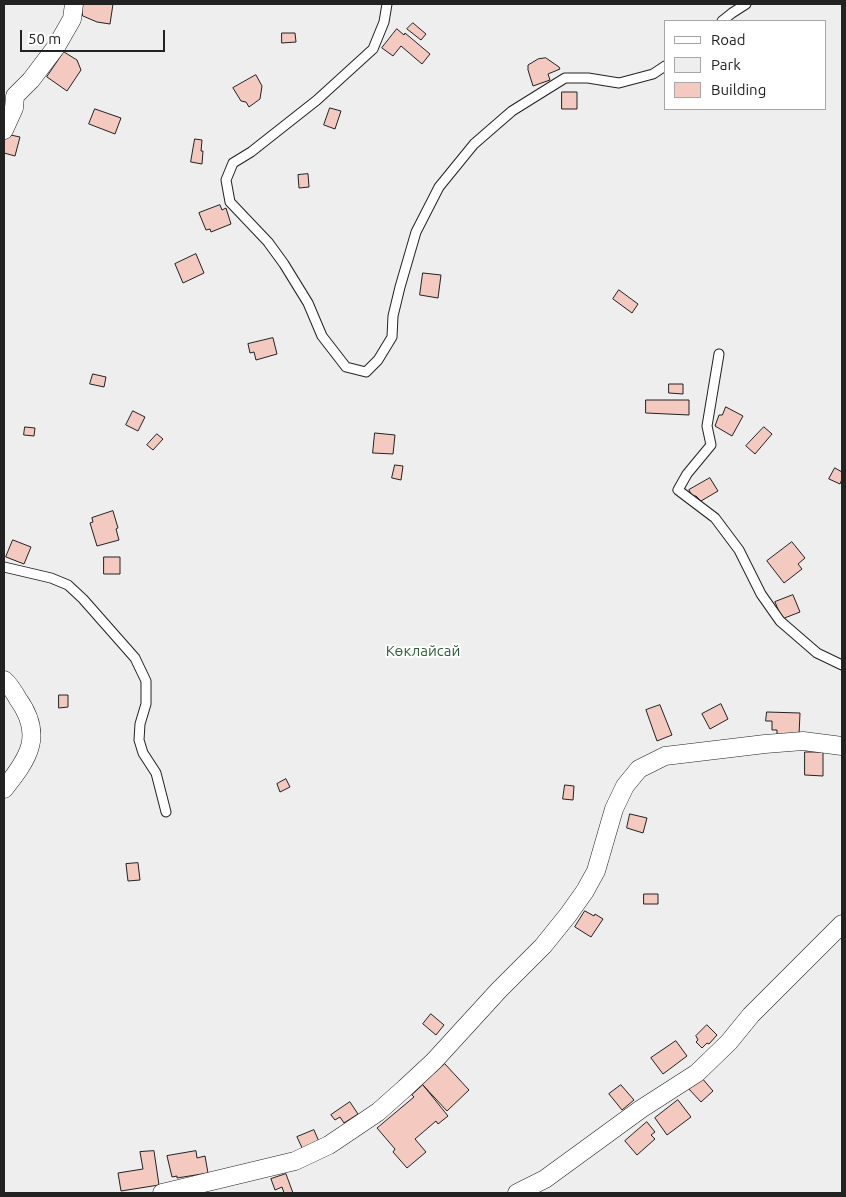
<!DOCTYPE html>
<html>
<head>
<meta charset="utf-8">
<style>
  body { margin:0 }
  #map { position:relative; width:846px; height:1197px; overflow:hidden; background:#fff; font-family:Ubuntu,sans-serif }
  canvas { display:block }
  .frame { position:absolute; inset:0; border:5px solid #222; pointer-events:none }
  .legend { position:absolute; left:664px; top:20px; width:162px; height:90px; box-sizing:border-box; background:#fff; border:1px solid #a7a7a7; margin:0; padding:6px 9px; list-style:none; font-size:15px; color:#222 }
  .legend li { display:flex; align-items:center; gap:10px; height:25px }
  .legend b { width:25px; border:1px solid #a7a7a7 }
  .scale { position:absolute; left:20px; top:30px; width:145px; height:22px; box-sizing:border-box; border:2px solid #222; border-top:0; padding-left:6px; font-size:15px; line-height:18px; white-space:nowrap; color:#222; -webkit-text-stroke:4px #fff; paint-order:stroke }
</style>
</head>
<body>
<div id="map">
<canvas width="846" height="1197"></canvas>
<div class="frame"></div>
<ul class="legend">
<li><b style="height:6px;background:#fff"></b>Road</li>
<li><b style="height:14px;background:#eee"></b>Park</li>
<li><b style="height:14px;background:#f3c9c0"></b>Building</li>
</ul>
<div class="scale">50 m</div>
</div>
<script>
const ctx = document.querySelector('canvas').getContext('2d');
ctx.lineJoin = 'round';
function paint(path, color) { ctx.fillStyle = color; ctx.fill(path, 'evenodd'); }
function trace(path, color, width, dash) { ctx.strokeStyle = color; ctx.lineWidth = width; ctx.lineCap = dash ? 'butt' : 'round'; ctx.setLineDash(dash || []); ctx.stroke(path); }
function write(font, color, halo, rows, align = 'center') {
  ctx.font = font + ' Ubuntu,sans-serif'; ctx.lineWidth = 4; ctx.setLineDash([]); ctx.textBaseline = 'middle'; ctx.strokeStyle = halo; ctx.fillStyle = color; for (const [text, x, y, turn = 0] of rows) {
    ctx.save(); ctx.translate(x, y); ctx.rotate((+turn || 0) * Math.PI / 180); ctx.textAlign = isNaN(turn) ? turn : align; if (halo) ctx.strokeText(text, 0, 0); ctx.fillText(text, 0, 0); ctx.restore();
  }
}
const green = new Path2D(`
  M 4,4 L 842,4 L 842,1193 L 4,1193 ZM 665,21 L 825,21 L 825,109 L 665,109 Z`);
const building = new Path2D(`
  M 81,4 L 113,4 L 110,24 L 97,22 L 83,16 Z
  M 413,23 L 426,34 L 421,40 L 407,29 Z
  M 397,29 L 404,35 L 405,33 L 430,54 L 422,64 L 401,46 L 393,56 L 382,48 Z
  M 282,33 L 295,33 L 296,42 L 282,43 Z
  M 64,52 L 77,60 L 81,70 L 67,91 L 47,77 Z
  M 546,58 L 559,67 L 560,69 L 548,74 L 550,80 L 533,86 L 528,70 L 528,65 L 538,59 Z
  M 256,75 L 262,86 L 260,99 L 249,107 L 246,102 L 241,101 L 233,88 Z
  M 562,92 L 577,92 L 577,109 L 562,109 Z
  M 330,108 L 341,111 L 335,129 L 324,125 Z
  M 95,109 L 121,118 L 115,134 L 89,124 Z
  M 6,134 L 20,137 L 15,156 L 4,153 L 4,143 Z
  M 195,139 L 202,140 L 201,151 L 203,151 L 202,164 L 191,162 Z
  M 308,174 L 309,187 L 299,188 L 298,175 Z
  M 220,205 L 222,210 L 226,208 L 231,224 L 211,232 L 210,229 L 206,230 L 199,213 Z
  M 196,254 L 204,273 L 183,283 L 175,264 Z
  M 423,273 L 441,275 L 438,298 L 420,295 Z
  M 619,290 L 638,304 L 632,313 L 613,299 Z
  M 273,338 L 277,354 L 256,360 L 254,352 L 250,353 L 248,344 Z
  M 93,374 L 106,377 L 104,387 L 90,384 Z
  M 669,384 L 683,384 L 683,394 L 669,393 Z
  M 646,400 L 689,400 L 689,415 L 646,413 Z
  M 726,407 L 743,416 L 732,436 L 715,426 L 719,415 L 722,415 Z
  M 133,411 L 145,417 L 138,431 L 126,425 Z
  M 25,427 L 35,428 L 34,436 L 24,435 Z
  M 764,427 L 772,434 L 755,454 L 746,446 Z
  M 375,433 L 395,435 L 393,454 L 373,453 Z
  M 157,434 L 163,439 L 153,450 L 147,445 Z
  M 395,465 L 403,466 L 401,480 L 392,478 Z
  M 835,468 L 842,472 L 842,479 L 840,484 L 829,479 Z
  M 710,478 L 718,491 L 701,501 L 696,496 L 692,496 L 689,490 Z
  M 113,511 L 118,528 L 116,529 L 119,540 L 97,546 L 90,523 L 93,522 L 92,518 Z
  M 13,540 L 31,547 L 24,564 L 6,557 Z
  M 792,542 L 805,558 L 798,564 L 802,569 L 784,583 L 767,561 Z
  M 104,557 L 120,557 L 120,574 L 104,574 Z
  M 793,595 L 800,612 L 782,619 L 775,602 Z
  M 59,695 L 68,695 L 68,707 L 59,708 Z
  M 721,704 L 728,719 L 710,729 L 702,714 Z
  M 660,705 L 672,735 L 657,741 L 646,710 Z
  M 767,712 L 800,713 L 799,735 L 777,735 L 777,730 L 772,730 L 772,721 L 766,721 Z
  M 805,752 L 823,752 L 823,776 L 805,775 Z
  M 286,779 L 290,787 L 280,792 L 277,784 Z
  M 565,785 L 574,786 L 573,800 L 563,799 Z
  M 630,814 L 647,818 L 643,833 L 627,828 Z
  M 138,863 L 140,880 L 128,881 L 126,864 Z
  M 644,894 L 658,894 L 658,904 L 644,904 Z
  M 585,911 L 594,916 L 595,914 L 603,919 L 591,937 L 575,927 Z
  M 431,1014 L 444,1025 L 436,1035 L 423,1024 Z
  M 707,1025 L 717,1035 L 709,1044 L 707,1043 L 702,1048 L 696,1042 L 698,1040 L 696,1036 Z
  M 676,1041 L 687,1056 L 663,1074 L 651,1058 Z
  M 445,1064 L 469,1090 L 447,1111 L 422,1084 Z
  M 701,1077 L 713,1091 L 701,1102 L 688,1088 Z
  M 423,1085 L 448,1116 L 438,1124 L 436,1121 L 415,1139 L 426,1152 L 407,1168 L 393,1152 L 395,1149 L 377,1128 L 414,1097 L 412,1095 Z
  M 621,1085 L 634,1100 L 622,1110 L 609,1094 Z
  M 678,1100 L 691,1117 L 667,1135 L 655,1118 Z
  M 350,1102 L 358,1114 L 344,1123 L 340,1117 L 335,1120 L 331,1115 Z
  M 647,1122 L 655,1132 L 651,1135 L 655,1139 L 637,1155 L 625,1141 Z
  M 314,1130 L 320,1144 L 304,1152 L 297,1137 Z
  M 154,1151 L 159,1185 L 121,1191 L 118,1173 L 143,1169 L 140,1152 Z
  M 196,1151 L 197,1158 L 205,1156 L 208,1173 L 177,1178 L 177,1176 L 172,1177 L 167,1156 Z
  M 286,1174 L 293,1193 L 284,1193 L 282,1187 L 275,1190 L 271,1179 Z`);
const lane = new Path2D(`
  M 387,4 L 384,22 L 373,49 L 317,100 L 251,152 L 233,163 L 226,180 L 230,202 L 268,242 L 284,264 L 308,303 L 322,336 L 346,367 L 366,372 L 378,360 L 392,337 L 393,316 L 400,287 L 416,232 L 439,187 L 474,144 L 512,111 L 565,78 L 588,78 L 619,83 L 653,74 L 665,66
  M 722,21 L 732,13 L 746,4
  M 719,354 L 707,426 L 711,445 L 687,474 L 678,490 L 715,518 L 739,550 L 761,594 L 780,621 L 817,653 L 842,665
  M 4,567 L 51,578 L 68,585 L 83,599 L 135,658 L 146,681 L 146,704 L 140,724 L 139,740 L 143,753 L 156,773 L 166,812`);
const street = new Path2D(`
  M 4,130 L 14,108 L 15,96 L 31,80 L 56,47 L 72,19 L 74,4
  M 4,680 C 10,685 14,692 18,699 C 44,735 29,758 4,789
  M 162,1193 L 295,1161 L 329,1145 L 378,1112 L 405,1088 L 434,1061 L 499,990 L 543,946 L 568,915 L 585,891 L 596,871 L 614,809 L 625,786 L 639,769 L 665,756 L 765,744 L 803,741 L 842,746
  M 517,1193 L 545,1179 L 641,1109 L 697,1073 L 729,1042 L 751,1015 L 842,924`);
const parkNames = [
  ["Көклайсай",423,651]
];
paint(green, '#eee');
trace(green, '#6f6f6f', 1);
paint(building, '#f3c9c0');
trace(building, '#222', 1);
trace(lane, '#222', 11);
trace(street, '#222', 19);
trace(lane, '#fff', 9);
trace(street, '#fff', 18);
write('15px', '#2f5e38', '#fff', parkNames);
</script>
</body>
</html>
